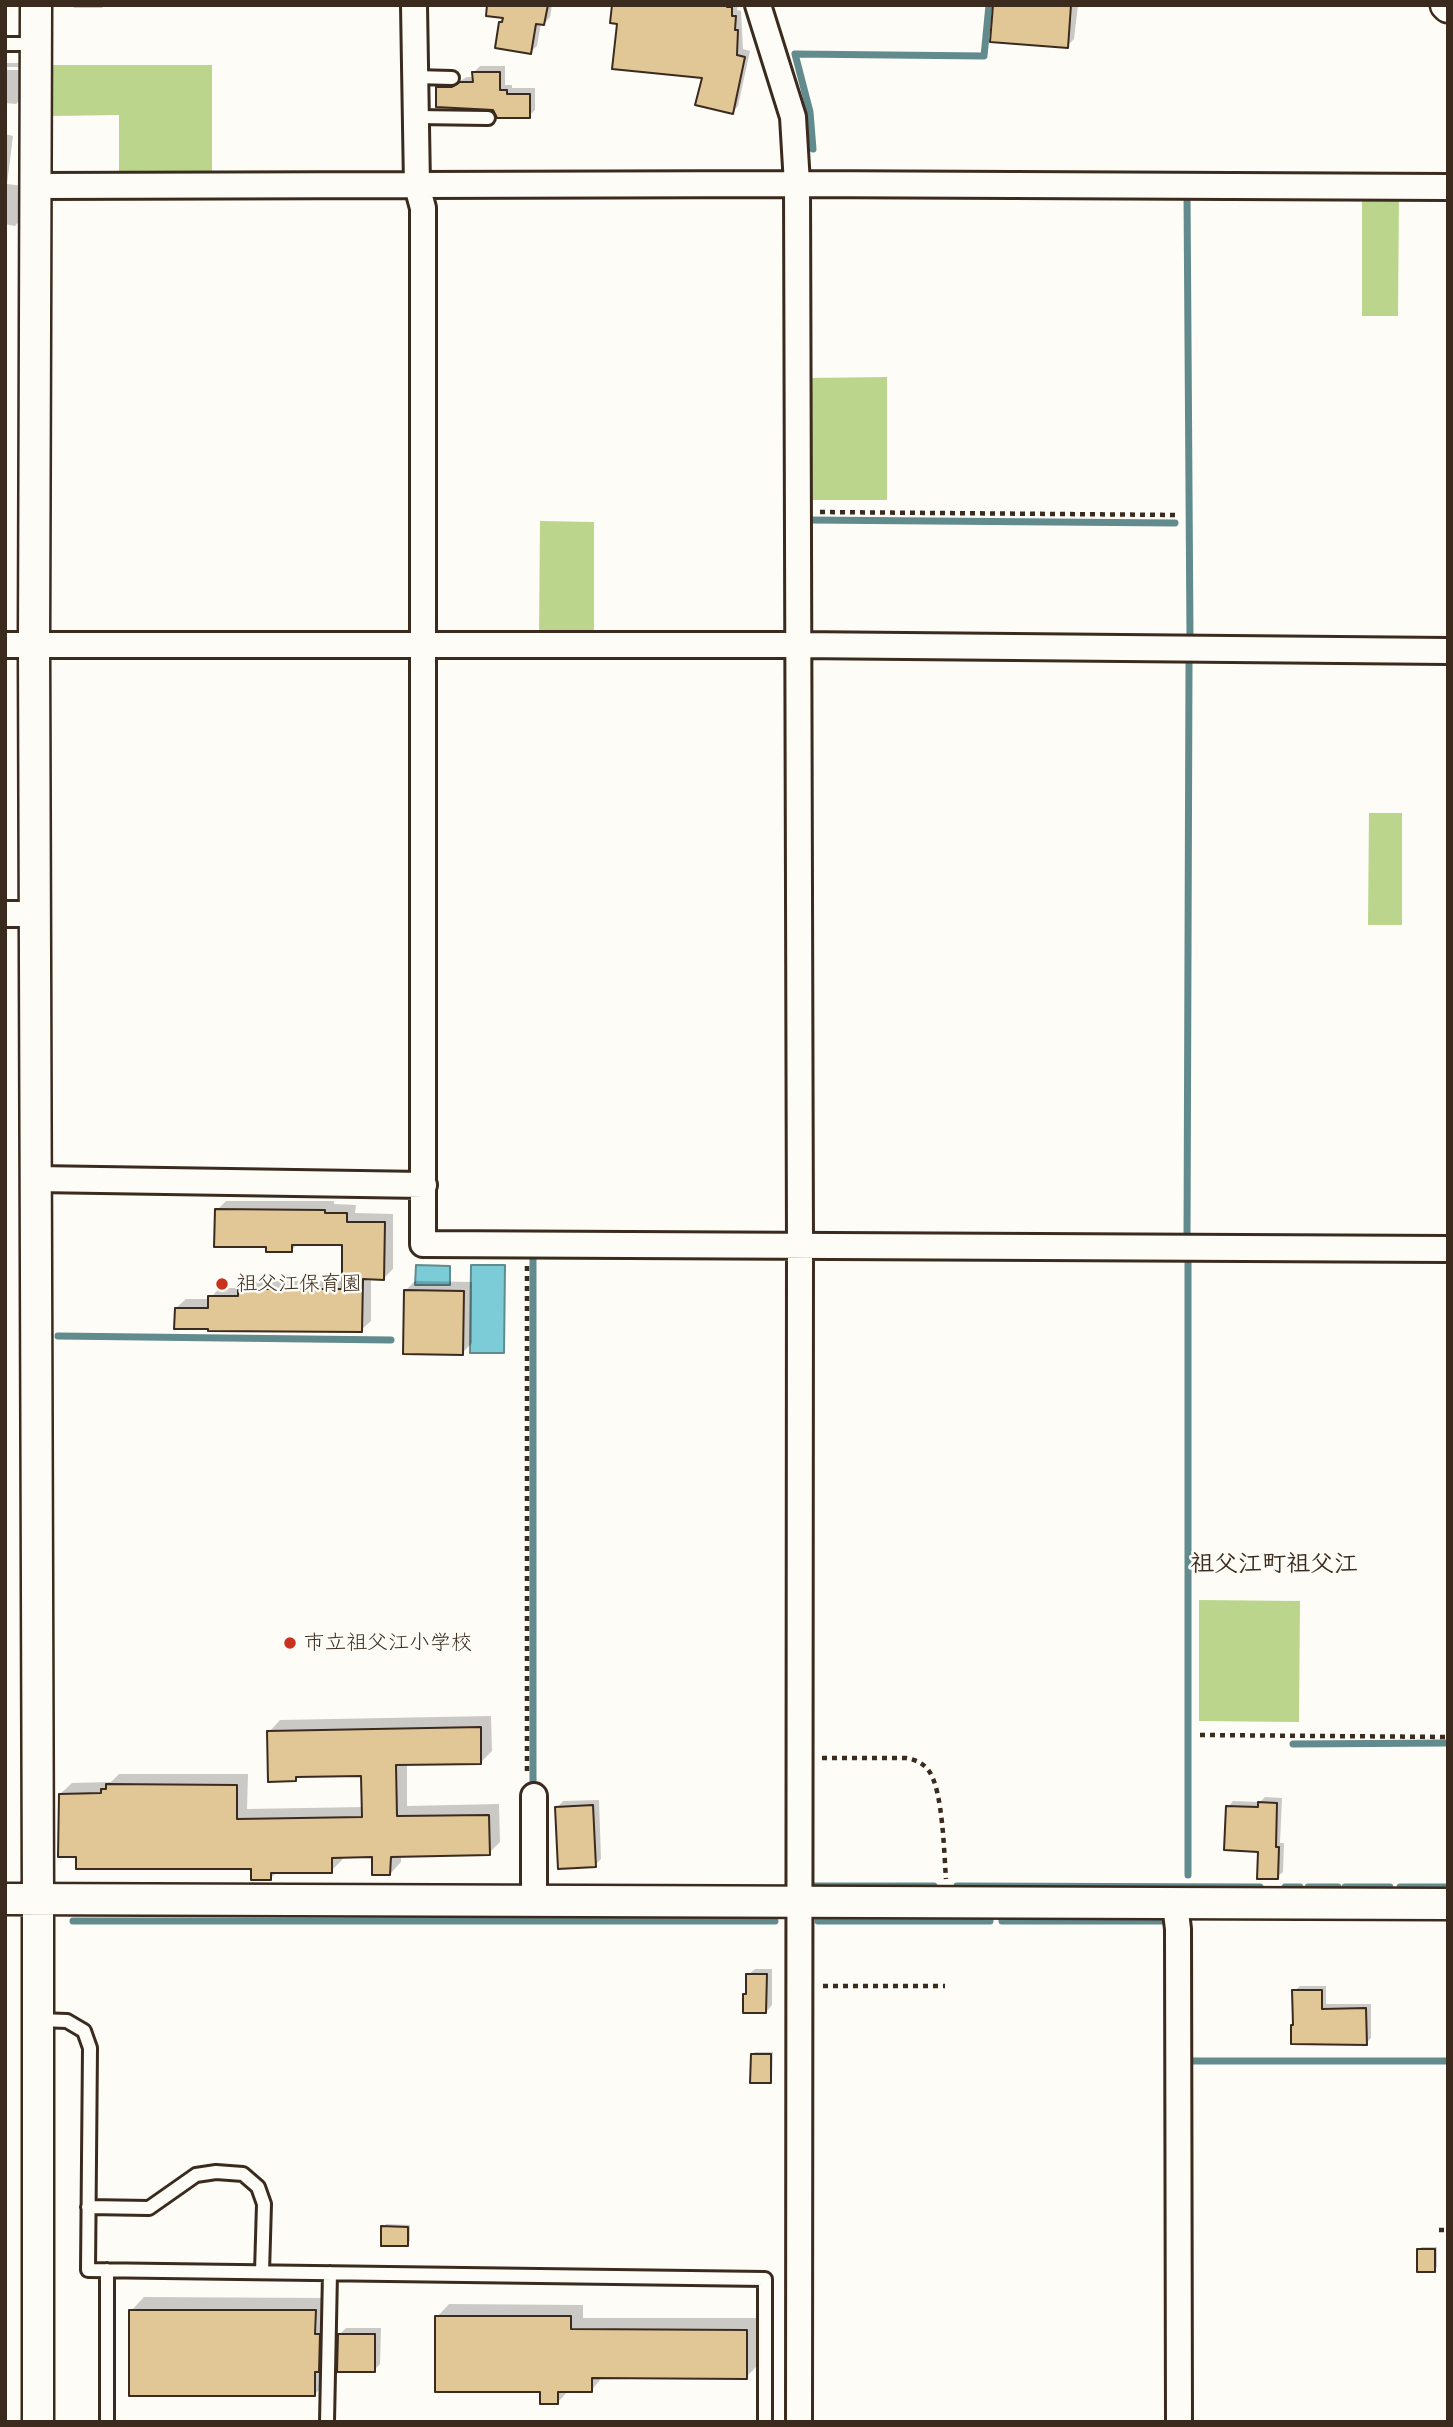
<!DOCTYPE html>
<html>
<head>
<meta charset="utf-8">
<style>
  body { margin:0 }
  #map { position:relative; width:1453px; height:2427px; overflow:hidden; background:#fdfcf7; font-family:"Patrick Hand",sans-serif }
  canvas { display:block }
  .frame { position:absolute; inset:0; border:7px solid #3b2a1e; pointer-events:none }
</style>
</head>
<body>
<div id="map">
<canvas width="1453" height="2427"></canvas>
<div class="frame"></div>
</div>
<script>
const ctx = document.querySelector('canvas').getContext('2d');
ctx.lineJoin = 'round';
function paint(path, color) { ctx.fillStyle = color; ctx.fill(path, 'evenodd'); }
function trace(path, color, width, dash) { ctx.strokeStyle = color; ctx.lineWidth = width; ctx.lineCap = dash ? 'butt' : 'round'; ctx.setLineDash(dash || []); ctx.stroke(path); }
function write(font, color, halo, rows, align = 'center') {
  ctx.font = font + ' "Patrick Hand","Klee One",sans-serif'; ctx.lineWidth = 5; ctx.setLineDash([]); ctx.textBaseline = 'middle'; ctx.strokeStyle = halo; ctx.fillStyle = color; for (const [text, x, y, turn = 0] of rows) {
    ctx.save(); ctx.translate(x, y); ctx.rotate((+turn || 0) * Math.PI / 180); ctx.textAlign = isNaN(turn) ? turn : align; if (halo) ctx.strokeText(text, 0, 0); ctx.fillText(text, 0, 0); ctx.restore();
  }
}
const green = new Path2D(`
  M 52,65 L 212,65 L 212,175 L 119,175 L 119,115 L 52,116 Z
  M 1362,193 L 1399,193 L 1398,316 L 1362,316 Z
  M 887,377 L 887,500 L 806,500 L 806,378 Z
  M 540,521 L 594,522 L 594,637 L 539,637 Z
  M 1369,813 L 1402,813 L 1402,925 L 1368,925 Z
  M 1199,1600 L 1300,1601 L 1299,1722 L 1199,1721 Z`);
const water = new Path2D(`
  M 416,1265 L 450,1266 L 450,1285 L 415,1285 Z
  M 471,1265 L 505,1265 L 504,1353 L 470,1353 Z`);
const shadow = new Path2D(`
  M 73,5 L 105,5 L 102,8 L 74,8 Z
  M 504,5 L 552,5 L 550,17 L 544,24 L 541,23 L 537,46 L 530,52 L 497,47 Z
  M 614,5 L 738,5 L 737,10 L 741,11 L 743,49 L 750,51 L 738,106 L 732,112 L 704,76 L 619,23 Z
  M 995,5 L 1078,5 L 1074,39 L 1067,46 Z
  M 5,63 L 23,63 L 23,67 L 5,67 Z
  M 480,66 L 505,66 L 505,85 L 512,85 L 512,88 L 535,88 L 535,110 L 529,116 L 494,108 L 437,87 L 444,81 L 460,81 L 467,77 L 474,77 L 474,72 Z
  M 5,70 L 23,70 L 22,98 L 16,104 L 5,103 Z
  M 5,134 L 13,136 L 7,184 L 23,186 L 20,220 L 15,226 L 5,224 Z
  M 226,1201 L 334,1201 L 334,1204 L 356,1205 L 355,1213 L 393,1214 L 393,1269 L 384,1278 L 371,1278 L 371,1321 L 361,1330 L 176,1308 L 186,1299 L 210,1299 L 219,1288 L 242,1288 L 249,1281 L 344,1281 L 344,1244 L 298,1243 L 292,1250 L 268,1245 L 217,1210 Z
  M 415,1281 L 472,1282 L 472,1343 L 462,1353 L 406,1290 Z
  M 491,1716 L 492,1751 L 481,1762 L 407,1764 L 407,1806 L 499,1804 L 500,1842 L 489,1853 L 401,1855 L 401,1862 L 390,1874 L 374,1855 L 342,1856 L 342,1860 L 331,1871 L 277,1872 L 271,1878 L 253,1868 L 78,1855 L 60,1794 L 72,1783 L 111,1782 L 119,1774 L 248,1774 L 247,1809 L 364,1807 L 363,1774 L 299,1775 L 295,1779 L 269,1732 L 280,1720 Z
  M 1265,1797 L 1282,1798 L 1280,1843 L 1284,1843 L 1283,1872 L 1277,1877 L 1228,1807 L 1233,1801 L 1260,1802 Z
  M 599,1800 L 601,1859 L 595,1865 L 557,1808 L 563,1801 Z
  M 755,1969 L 772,1969 L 772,2005 L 766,2012 L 745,1994 L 748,1991 L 748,1975 Z
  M 1300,1986 L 1326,1986 L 1326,2004 L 1371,2004 L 1371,2038 L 1366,2043 L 1295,2023 L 1294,1991 Z
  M 755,2052 L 773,2052 L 772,2078 L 770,2081 L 753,2054 Z
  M 386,2224 L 410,2225 L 410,2241 L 407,2244 L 383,2227 Z
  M 1422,2247 L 1437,2247 L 1437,2267 L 1434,2270 L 1419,2249 Z
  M 144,2297 L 328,2298 L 328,2381 L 314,2395 L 131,2311 Z
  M 449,2304 L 583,2305 L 583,2318 L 758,2318 L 758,2365 L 746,2377 L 603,2376 L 591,2391 L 569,2390 L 558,2402 L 437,2317 Z
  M 346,2328 L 381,2328 L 380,2364 L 374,2370 L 339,2335 Z`);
const stream = new Path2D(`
  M 813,149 L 810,112 L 795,54 L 984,56 L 989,5
  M 1187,193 L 1190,637
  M 808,520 L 1175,523
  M 1187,1237 L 1189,664
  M 1188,1256 L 1188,1875
  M 58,1336 L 391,1340
  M 1293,1744 L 1448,1743
  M 533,1781 L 533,1254
  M 812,1886 L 934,1886
  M 957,1886 L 1260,1887
  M 1285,1887 L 1300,1887
  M 1308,1887 L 1338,1887
  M 1345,1887 L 1390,1887
  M 1400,1887 L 1448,1887
  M 73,1921 L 775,1921
  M 818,1921 L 990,1921
  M 1002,1921 L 1170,1921
  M 1187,2056 L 1187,2061 L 1448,2061`);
const building = new Path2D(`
  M 487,5 L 548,5 L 544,25 L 536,24 L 531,54 L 495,48 L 499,22 L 502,22 L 503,18 L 486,16 Z
  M 612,5 L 727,5 L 727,7 L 732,7 L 732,16 L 736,16 L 735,30 L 738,30 L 737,55 L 745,57 L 733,114 L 695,105 L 702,78 L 612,69 L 617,24 L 610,23 Z
  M 993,5 L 1071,5 L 1068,48 L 990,42 Z
  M 472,72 L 500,72 L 500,90 L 507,90 L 507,94 L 530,94 L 530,118 L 497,118 L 493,110 L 436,107 L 436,87 L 452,87 L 460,82 L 473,82 Z
  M 215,1209 L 325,1210 L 325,1213 L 347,1213 L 347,1222 L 385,1222 L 384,1280 L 363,1279 L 362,1332 L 208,1331 L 208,1329 L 174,1329 L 175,1308 L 208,1308 L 208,1296 L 238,1296 L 238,1289 L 342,1289 L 342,1245 L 292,1245 L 292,1252 L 266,1252 L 266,1247 L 214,1247 Z
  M 404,1290 L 464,1291 L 463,1355 L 403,1354 Z
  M 481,1727 L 481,1764 L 396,1765 L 397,1816 L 489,1815 L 490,1855 L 391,1857 L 390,1875 L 372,1875 L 372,1857 L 332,1858 L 332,1873 L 271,1873 L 271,1880 L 251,1880 L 251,1869 L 76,1869 L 76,1857 L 58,1857 L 59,1794 L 101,1793 L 101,1789 L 106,1789 L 106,1784 L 237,1785 L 237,1819 L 362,1817 L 361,1776 L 296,1777 L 296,1781 L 268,1782 L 267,1731 Z
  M 1258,1802 L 1277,1803 L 1276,1847 L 1279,1847 L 1278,1879 L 1257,1879 L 1258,1852 L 1224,1850 L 1226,1806 L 1258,1807 Z
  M 593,1805 L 596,1867 L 558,1869 L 555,1807 Z
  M 746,1974 L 767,1974 L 766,2013 L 743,2013 L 743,1994 L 746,1994 Z
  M 1292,1990 L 1322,1990 L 1322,2009 L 1366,2008 L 1367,2045 L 1291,2044 L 1291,2025 L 1293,2025 Z
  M 751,2054 L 771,2054 L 771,2083 L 750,2083 Z
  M 381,2226 L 408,2227 L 408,2246 L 381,2246 Z
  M 1417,2249 L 1435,2249 L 1435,2272 L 1417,2272 Z
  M 129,2310 L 316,2310 L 315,2334 L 320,2334 L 319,2372 L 315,2372 L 315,2396 L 129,2396 Z
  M 435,2316 L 571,2316 L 571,2329 L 747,2330 L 747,2379 L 592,2378 L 592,2392 L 558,2392 L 558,2404 L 540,2404 L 540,2392 L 435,2392 Z
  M 338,2334 L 375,2334 L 375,2372 L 337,2372 Z`);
const path = new Path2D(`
  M 820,512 L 1175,515
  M 527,1266 L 527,1775
  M 1200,1735 L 1448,1737
  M 822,1758 L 906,1758 C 916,1760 923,1763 929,1771 C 943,1791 944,1853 946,1879
  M 823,1986 L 945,1986
  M 1439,2230 L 1448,2230`);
const service = new Path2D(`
  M 5,44 L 36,44
  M 415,77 L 452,78
  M 416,117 L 488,118
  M 39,2020 L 67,2021 L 84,2031 L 90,2048 L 88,2270 L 765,2279 L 765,2422
  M 88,2207 L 149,2208 L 196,2175 L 216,2172 L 243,2174 L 258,2187 L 264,2204 L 262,2272
  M 107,2270 L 107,2422
  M 327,2422 L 330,2273`);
const minor = new Path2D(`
  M 414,5 L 417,186 L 423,208 L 423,1244 L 1448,1249
  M 758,5 L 793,117 L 797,184 L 800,1244 L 799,2422
  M 35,186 L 797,184 L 1448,187
  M 5,645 L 797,645 L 1448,651
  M 5,914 L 35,914
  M 36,1179 L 424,1185
  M 534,1796 L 534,1900
  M 1175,1904 L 1178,1929 L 1179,2422`);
const tertiary = new Path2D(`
  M 36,5 L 34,645 L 38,1899 L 38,2422
  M 1446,5 L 1448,7
  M 5,1899 L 1448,1904`);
const markers = [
  [222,1284,7,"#c8321e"],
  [290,1643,7,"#c8321e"]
];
const poiNames = [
  ["祖父江保育園",236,1284],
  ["市立祖父江小学校",304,1643]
];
const quarterNames = [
  ["祖父江町祖父江",1274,1565]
];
paint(green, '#bbd58c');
paint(water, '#7cccd7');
trace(water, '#628b8d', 2);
paint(shadow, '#0003');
trace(stream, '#628b8d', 7);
paint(building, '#e1c696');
trace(building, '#3b2a1e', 2);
trace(service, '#3b2a1e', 18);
trace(minor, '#3b2a1e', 30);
trace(tertiary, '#3b2a1e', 35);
trace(path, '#3b2a1e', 4.5, [5, 5]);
trace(service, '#fdfcf7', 12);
trace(minor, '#fdfcf7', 24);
trace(tertiary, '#fdfcf7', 30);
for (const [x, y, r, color] of markers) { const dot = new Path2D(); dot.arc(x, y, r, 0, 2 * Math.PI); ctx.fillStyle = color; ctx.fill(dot); trace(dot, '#fdfcf7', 2.5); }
write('21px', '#3b2a1e', '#fdfcf7', poiNames, 'left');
write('bold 24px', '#3b2a1e', '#fdfcf7', quarterNames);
</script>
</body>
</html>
